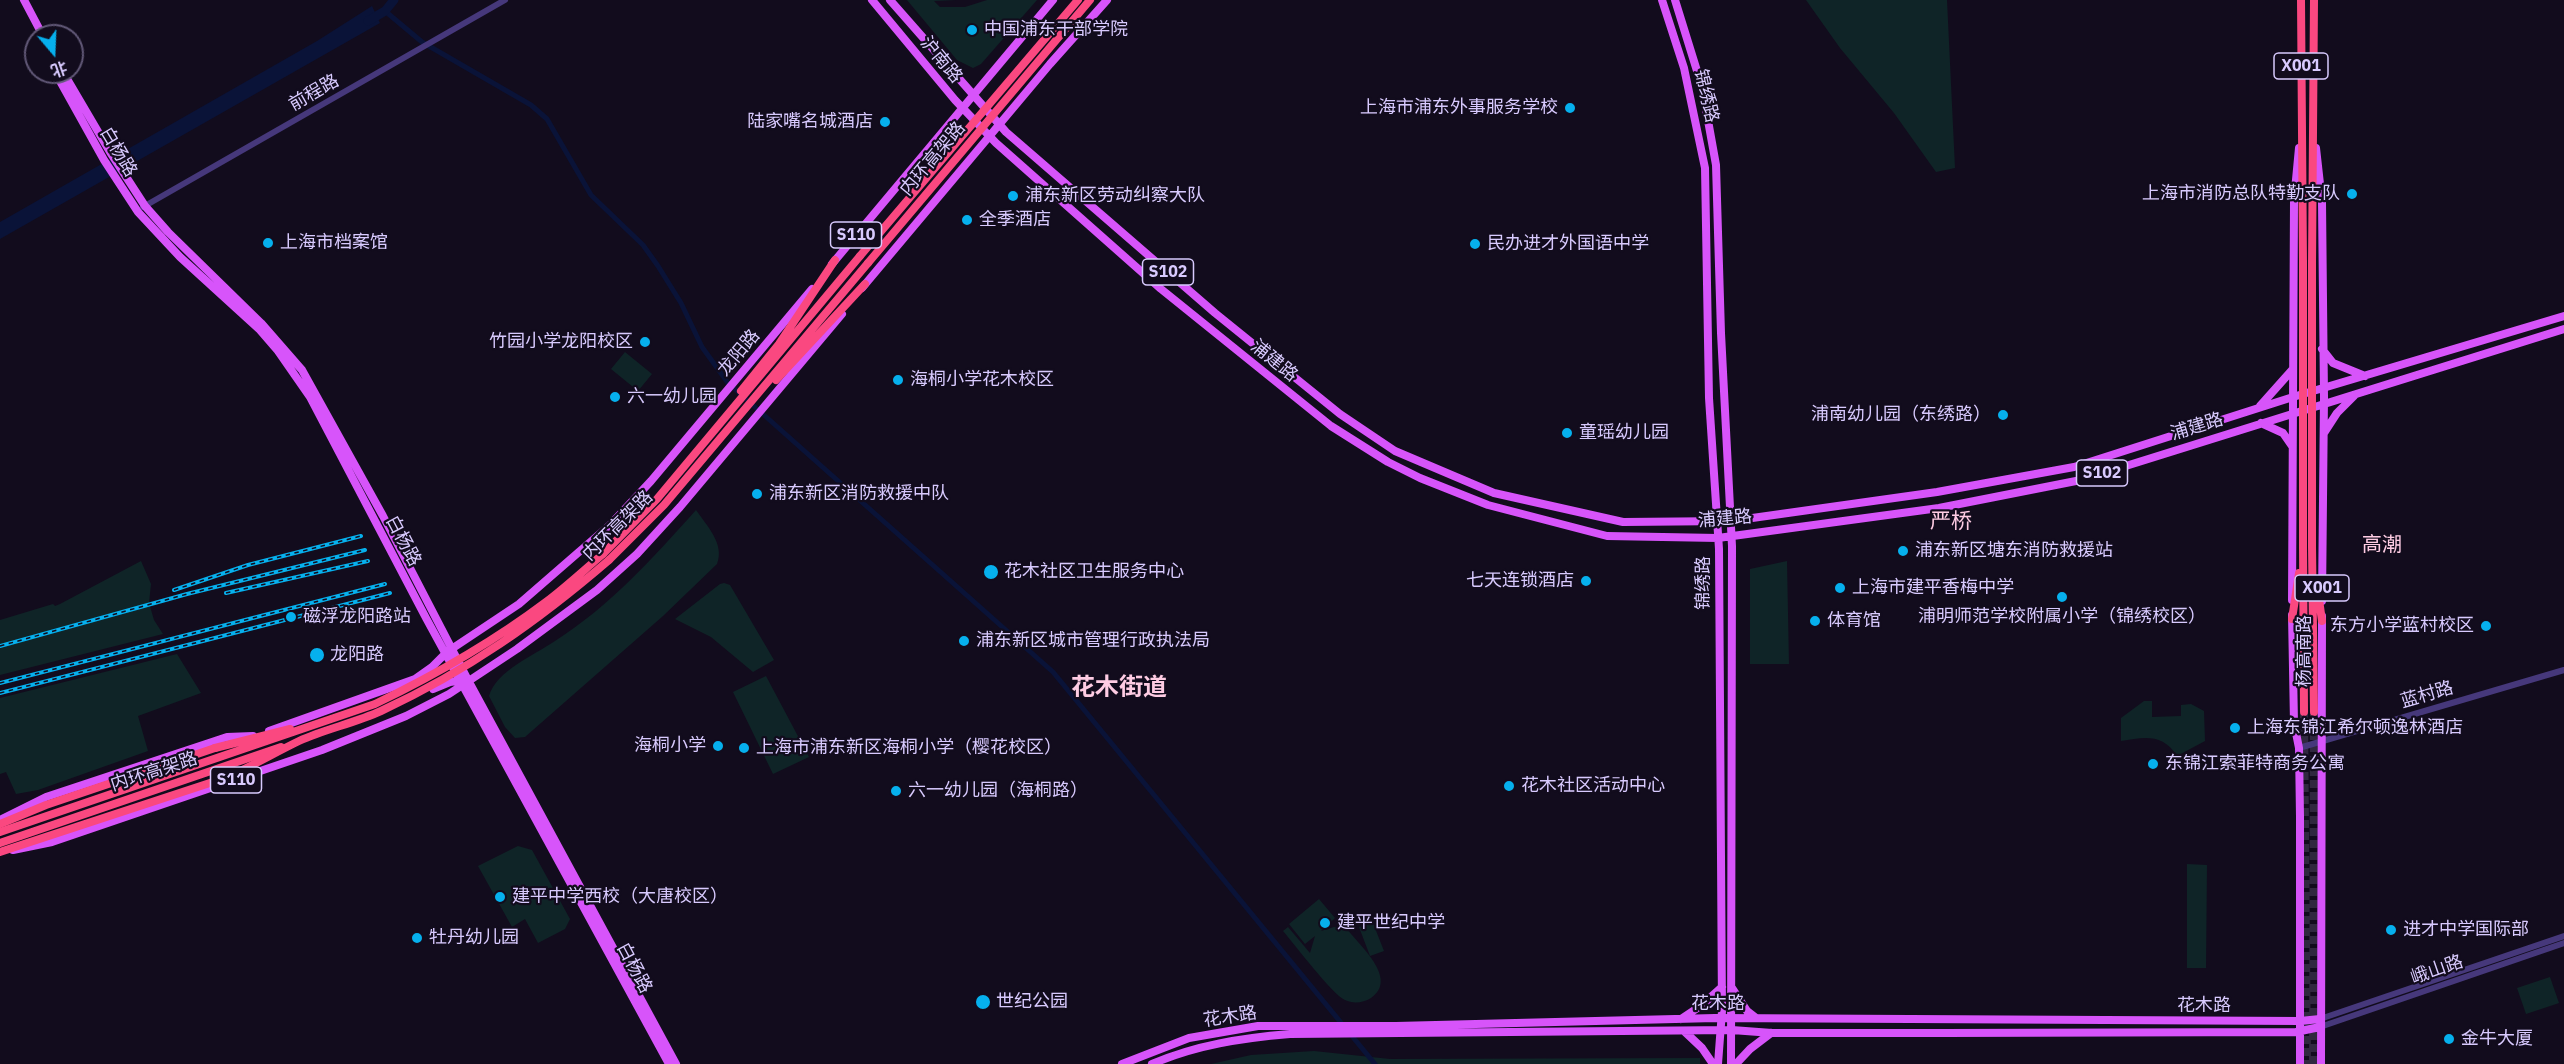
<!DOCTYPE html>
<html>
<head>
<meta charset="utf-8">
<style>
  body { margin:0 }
  #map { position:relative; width:2564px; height:1064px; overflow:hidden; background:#120c1d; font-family:"IBM Plex Sans","Noto Sans SC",sans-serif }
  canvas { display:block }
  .north { position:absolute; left:24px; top:24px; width:60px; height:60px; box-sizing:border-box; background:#120c1d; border:2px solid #615877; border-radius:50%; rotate:161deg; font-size:16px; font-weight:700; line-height:24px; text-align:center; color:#d8cafe }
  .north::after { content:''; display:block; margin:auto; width:21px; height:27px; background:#06b0ed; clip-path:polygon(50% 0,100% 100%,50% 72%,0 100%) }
</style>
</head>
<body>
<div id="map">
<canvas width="2564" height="1064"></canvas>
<div class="north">北</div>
</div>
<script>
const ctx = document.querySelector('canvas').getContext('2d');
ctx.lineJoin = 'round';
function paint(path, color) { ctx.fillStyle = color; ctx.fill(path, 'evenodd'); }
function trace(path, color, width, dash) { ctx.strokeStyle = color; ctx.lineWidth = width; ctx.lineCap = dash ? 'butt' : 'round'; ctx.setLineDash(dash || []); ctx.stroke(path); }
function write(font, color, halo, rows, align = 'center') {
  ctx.font = font + ' "IBM Plex Sans","Noto Sans SC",sans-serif'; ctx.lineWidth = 4.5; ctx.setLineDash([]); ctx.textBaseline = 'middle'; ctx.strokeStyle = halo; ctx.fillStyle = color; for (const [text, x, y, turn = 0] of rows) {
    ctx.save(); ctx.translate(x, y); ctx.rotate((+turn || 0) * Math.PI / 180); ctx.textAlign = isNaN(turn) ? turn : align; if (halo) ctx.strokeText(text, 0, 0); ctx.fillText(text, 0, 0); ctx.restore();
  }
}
const green = new Path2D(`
  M 907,0 L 956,0 L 934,1 L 940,7 L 965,7 L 987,0 L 1037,0 L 981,64 L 973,68 L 957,60 Z
  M 1806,0 L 1947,0 L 1955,168 L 1936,172 L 1894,113 L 1840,48 Z
  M 625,352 L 652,374 L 638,391 L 611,369 Z
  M 696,510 C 707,526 725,544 717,564 L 663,616 L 525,737 L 515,738 L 505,727 L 489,696 C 497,670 533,656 555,641 C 610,606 652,559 696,510 Z
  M 141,561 L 151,584 L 149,603 L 154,620 L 163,634 L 0,675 L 0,620 L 53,604 L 55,606 L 60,604 Z
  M 1787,561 L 1789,664 L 1750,664 L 1750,569 Z
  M 724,583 L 730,585 L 774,660 L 753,672 L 711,637 L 675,619 L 720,584 Z
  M 177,654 L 201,693 L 138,716 L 148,751 L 38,790 L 16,794 L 6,772 L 0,774 L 0,698 Z
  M 766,676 L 809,757 L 773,774 L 733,692 Z
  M 2144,701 L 2152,701 L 2152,717 L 2181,716 L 2181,705 L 2191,704 L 2204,711 L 2205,741 L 2177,756 C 2163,733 2144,737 2121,741 L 2121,718 Z
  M 518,846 L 532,850 L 570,919 L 565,929 L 538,943 L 525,919 L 512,927 L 478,866 Z
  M 2187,864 L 2207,865 L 2206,968 L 2187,968 Z
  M 1319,899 L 1335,918 L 1321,931 L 1334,927 L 1347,929 C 1360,946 1399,979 1371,998 C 1363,1003 1353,1004 1345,1000 C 1333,995 1294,944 1283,931 L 1288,927 L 1310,953 L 1315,936 L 1305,944 L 1289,924 Z
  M 1373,923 L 1384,951 L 1370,956 L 1359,927 Z
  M 2550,977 L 2559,1003 L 2526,1014 L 2517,988 Z
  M 1314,1051 L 1390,1059 L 1700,1058 L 1700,1064 L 1211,1064 L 1251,1055 Z`);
const water = new Path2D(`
  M 372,6 L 380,23 L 0,239 L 0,222 L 317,41 Z`);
const canal = new Path2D(`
  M 385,11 L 422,42 L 531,105 L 547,119 L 591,195 L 643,245 L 658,266 L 681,303 L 702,347 L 728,383 L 1053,672 L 1375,1064`);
const river = new Path2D(`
  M 368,21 L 385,11 L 394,0`);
const highwayTunnel = new Path2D(`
  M 2304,712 L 2307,1064
  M 2313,1064 L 2314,712`);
const minor = new Path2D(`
  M 143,207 L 505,0
  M 2299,748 L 2564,670
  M 2320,1019 L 2564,936
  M 2320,1027 L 2564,943`);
const major = new Path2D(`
  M 24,0 L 43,36
  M 872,0 L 955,100 L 996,143 L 1161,289 L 1331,426 L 1388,462 L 1420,478 L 1488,505 L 1607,536 L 1718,538 L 1939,508 L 2081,480 L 2564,329
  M 890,0 L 1006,132 L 1215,313 L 1340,414 L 1395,451 L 1494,493 L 1623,522 L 1731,521 L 1937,492 L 2074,467 L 2293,397 L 2564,316
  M 1662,0 L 1684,68 L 1705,168 L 1709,398 L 1719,549 L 1722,1011 L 1718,1064
  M 1675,0 L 1702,87 L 1716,165 L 1721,333 L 1732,546 L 1731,1064
  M 55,72 L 104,160 L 138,212 L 180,257 L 259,329 L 278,351 L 310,397 L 426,618 L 669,1064
  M 63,72 L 110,152 L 145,206 L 168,232 L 261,323 L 302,370 L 383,516 L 468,680 L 676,1064
  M 2316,148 L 2322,202 L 2324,397 L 2322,601
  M 832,264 L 1053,0
  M 862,288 L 1050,64 L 1107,0
  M 2322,349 L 2333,363 L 2365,376
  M 2260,406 L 2293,369
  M 2261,423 L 2283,433 L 2292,446
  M 2324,433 L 2337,413 L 2354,396
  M 2292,600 L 2294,201 L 2299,148
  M 2292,615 L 2294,723 L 2299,748 L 2300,817 L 2300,1064
  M 433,689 L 450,682 L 465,680
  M 269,731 L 415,679 L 432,667 L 447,652 L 519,604 L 610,525 L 651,481 L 812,289
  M 0,820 L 46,797 L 227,737 L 253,736
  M 13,850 L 52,842 L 322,750 L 406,716 L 449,694 L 517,649 L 597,590 L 637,554 L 680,507 L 842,314
  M 1732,988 L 1747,1011 L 1756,1018
  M 1681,1019 L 1702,1005 L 1722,987
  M 1684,1031 L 1702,1048 L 1713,1064
  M 1122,1064 L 1189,1038 L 1258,1026 L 1396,1026 L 1715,1018 L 2300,1021 L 2320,1019
  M 1152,1064 C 1196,1045 1242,1038 1290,1034 L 1732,1030 L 1772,1033 L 1945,1033 L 2296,1032 L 2320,1027
  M 1736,1064 L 1750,1049 L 1771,1033
  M 2321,1064 L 2322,616`);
const highway = new Path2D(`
  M 2301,0 L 2303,264
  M 2312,264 L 2314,0
  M 776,380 L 865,284
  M 741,391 L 779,344 L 835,260
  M 2303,546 L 2304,712
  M 2312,546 L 2314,712
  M 603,554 L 657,499 L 860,256
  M 609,560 L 664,505 L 868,263
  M 2317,585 L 2322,621
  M 2292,619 L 2299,573
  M 0,824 L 46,805 L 215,748
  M 0,843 L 281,747
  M 0,852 L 225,778`);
const rail = new Path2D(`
  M 174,590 L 248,565 L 361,536
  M 226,593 L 368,561
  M 0,646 L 187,594 L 365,550
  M 0,683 L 385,584
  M 0,693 L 390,593`);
const highwayBridge = new Path2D(`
  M 860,256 L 1078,0
  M 868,263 L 1090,0
  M 2303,264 L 2303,546
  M 2312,546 L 2312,264
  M 215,748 L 290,729
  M 225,778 C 251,767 274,753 299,741 C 325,729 355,723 381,711 C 467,671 537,622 609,560
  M 0,832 L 375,704 C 435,675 493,642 546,602 C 566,587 584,570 603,554`);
const markers = [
  [972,30,6,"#06b0ed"],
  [1570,108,6,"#06b0ed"],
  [885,122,6,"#06b0ed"],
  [2352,194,6,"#06b0ed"],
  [1013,196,6,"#06b0ed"],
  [967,220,6,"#06b0ed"],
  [268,243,6,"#06b0ed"],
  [1475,244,6,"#06b0ed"],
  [645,342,6,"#06b0ed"],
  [898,380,6,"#06b0ed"],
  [615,397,6,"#06b0ed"],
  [2003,415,6,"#06b0ed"],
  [1567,433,6,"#06b0ed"],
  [757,494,6,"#06b0ed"],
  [1903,551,6,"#06b0ed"],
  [991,572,8,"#06b0ed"],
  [1586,581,6,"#06b0ed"],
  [1840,588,6,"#06b0ed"],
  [2062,597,6,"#06b0ed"],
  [291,617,6,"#06b0ed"],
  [1815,621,6,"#06b0ed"],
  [2486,626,6,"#06b0ed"],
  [964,641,6,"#06b0ed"],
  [317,655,8,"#06b0ed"],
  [2235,728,6,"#06b0ed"],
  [718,746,6,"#06b0ed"],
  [744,748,6,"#06b0ed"],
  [2153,764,6,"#06b0ed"],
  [1509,786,6,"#06b0ed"],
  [896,791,6,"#06b0ed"],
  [500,897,6,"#06b0ed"],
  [1325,923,6,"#06b0ed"],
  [2391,930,6,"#06b0ed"],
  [417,938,6,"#06b0ed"],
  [983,1002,8,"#06b0ed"],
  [2449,1039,6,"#06b0ed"]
];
const shields = [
  [2301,66,54],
  [856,235,51],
  [1168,272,51],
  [2102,473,51],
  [2322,588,54],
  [236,780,51]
];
const shieldNames = [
  ["X001",2301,66],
  ["S110",856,235],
  ["S102",1168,272],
  ["S102",2102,473],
  ["X001",2322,588],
  ["S110",236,780]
];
const poiNames = [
  ["中国浦东干部学院",984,30],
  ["上海市浦东外事服务学校",1558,108,"right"],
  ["陆家嘴名城酒店",873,122,"right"],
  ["上海市消防总队特勤支队",2340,194,"right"],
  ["浦东新区劳动纠察大队",1025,196],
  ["全季酒店",979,220],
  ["上海市档案馆",280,243],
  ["民办进才外国语中学",1487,244],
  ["竹园小学龙阳校区",633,342,"right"],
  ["海桐小学花木校区",910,380],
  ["六一幼儿园",627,397],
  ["浦南幼儿园（东绣路）",1991,415,"right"],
  ["童瑶幼儿园",1579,433],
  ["浦东新区消防救援中队",769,494],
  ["浦东新区塘东消防救援站",1915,551],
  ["花木社区卫生服务中心",1004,572],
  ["七天连锁酒店",1574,581,"right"],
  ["上海市建平香梅中学",1852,588],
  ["磁浮龙阳路站",303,617],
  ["浦明师范学校附属小学（锦绣校区）",2062,617,"center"],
  ["体育馆",1827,621],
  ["东方小学蓝村校区",2474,626,"right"],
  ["浦东新区城市管理行政执法局",976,641],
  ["龙阳路",330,655],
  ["上海东锦江希尔顿逸林酒店",2247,728],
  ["海桐小学",706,746,"right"],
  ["上海市浦东新区海桐小学（樱花校区）",756,748],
  ["东锦江索菲特商务公寓",2165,764],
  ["花木社区活动中心",1521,786],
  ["六一幼儿园（海桐路）",908,791],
  ["建平中学西校（大唐校区）",512,897],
  ["建平世纪中学",1337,923],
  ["进才中学国际部",2403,930],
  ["牡丹幼儿园",429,938],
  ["世纪公园",996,1002],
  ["金牛大厦",2461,1039]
];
const streetNames = [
  ["沪南路",941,60,50],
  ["前程路",314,93,-30],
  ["锦绣路",1706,96,77],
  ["白杨路",118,152,59],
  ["内环高架路",933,159,-50],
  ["龙阳路",739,353,-50],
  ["浦建路",1274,361,39],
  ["浦建路",2197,427,-17],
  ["浦建路",1725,519,-5],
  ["内环高架路",618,526,-45],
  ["白杨路",403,541,62],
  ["锦绣路",1704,583,-90],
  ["杨高南路",2305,651,-90],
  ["蓝村路",2427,695,-16],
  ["内环高架路",154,772,-18],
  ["白杨路",634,968,62],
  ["峨山路",2437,970,-19],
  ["花木路",1718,1004],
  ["花木路",2204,1006],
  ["花木路",1230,1017,-9]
];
const neighbourhoodNames = [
  ["高潮",2382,545]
];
const quarterNames = [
  ["严桥",1951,522]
];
const districtNames = [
  ["花木街道",1119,688]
];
paint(green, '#0f2427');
paint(water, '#0a1338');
trace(canal, '#0a1338', 5);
trace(river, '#0a1338', 9);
trace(highwayTunnel, '#30283f', 8, [8, 4]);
trace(minor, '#46387b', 6);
trace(major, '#d754fa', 8);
trace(highway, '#fa4880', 8);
trace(rail, '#06b0ed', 4);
trace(rail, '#120c1d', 1.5, [4.5]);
trace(highwayBridge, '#fa4880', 8);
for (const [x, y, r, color] of markers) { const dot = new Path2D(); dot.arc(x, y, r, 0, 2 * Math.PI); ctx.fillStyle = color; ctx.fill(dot); trace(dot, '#120c1d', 2); }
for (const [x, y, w] of shields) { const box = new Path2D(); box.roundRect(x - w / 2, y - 13, w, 26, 4.5); ctx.fillStyle = '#120c1d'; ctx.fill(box); trace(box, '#d8cafe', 1.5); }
write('bold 16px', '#d8cafe', null, shieldNames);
write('18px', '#d8cafe', '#120c1d', poiNames, 'left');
write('18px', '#d8cafe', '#120c1d', streetNames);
write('20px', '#fecce3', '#120c1d', neighbourhoodNames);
write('21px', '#fecce3', '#120c1d', quarterNames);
write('bold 24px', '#fecce3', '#120c1d', districtNames);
</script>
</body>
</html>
